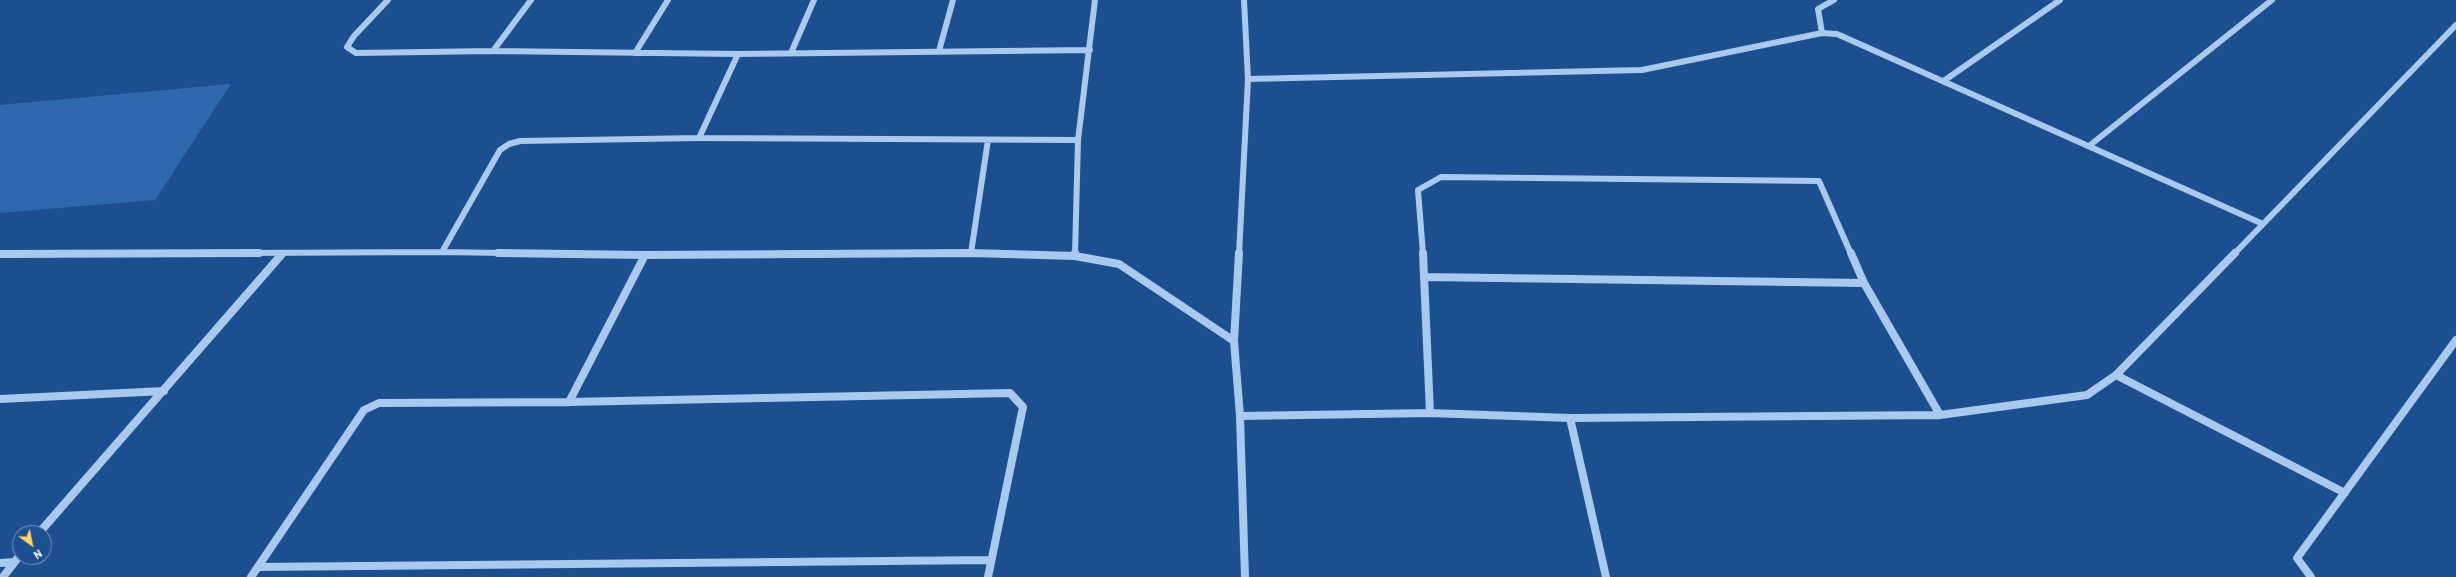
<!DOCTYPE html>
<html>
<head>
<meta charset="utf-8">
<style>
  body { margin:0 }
  #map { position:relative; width:2456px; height:577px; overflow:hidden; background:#1b4f8f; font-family:"PT Sans",sans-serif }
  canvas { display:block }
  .north { position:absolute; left:12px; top:525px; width:40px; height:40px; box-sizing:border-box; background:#1b4f8f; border:1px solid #7695bc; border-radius:50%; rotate:147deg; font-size:11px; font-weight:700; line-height:16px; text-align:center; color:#fff }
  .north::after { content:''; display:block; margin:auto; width:14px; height:18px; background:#ffd166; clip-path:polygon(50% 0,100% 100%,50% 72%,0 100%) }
</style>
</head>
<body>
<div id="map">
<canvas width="2456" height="577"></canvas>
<div class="north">N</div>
</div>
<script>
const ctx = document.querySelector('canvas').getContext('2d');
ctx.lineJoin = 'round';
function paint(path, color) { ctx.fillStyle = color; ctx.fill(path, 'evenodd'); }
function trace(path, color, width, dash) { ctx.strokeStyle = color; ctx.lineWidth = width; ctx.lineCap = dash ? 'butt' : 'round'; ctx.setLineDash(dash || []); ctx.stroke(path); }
const green = new Path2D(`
  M 231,84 L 155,200 L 0,213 L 0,105 Z`);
const minorFar1 = new Path2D(`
  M 388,0 L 354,36 L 347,47 L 356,53 L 493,51 L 738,54 L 1090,50
  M 1244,0 L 1248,79
  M 1834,0 L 1818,9 L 1822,33 L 1837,34 L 2263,224
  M 493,51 L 531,0
  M 939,51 L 953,0
  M 635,53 L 668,0
  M 791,53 L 814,0
  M 1945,80 L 2060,0
  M 699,138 L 738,54
  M 2089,146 L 2272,0
  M 442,252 L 500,150 L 509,144 L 520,141 L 699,138 L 1078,140
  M 971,253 L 988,140
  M 38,254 L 442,252 L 566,254
  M 836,254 L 1000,254
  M 1075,254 L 1078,140 L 1095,0
  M 1239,254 L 1248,79 L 1642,70 L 1822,33
  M 1423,254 L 1418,190 L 1441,177 L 1819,181 L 1851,254
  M 2234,254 L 2456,25`);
const minor = new Path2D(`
  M 498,253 L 645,255 L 971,253 L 1075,256 L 1119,264 L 1234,341 L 1240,416 L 1245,577
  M 1423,253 L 1430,413
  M 1851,253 L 1864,283 L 1940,415
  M 0,254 L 259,253
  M 1075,256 L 1075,253
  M 1425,277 L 1864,283
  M 1234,341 L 1239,253
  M 2116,375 L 2345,493
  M 0,399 L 164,391
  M 569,402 L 645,255
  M 1240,416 L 1430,413 L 1570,418 L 1940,415 L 2087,395 L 2116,375 L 2235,253
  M 1570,418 L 1606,577
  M 39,533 L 282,254
  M 0,563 L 14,562
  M 258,567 L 991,560
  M 3,577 L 20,555
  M 251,577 L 364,410 L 379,403 L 569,402 L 1010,393 L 1023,407 L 988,577
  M 2311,577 L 2297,558 L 2456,340`);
paint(green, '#2e69ad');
trace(minorFar1, '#a9c9ee', 6);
trace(minor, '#a9c9ee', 8);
</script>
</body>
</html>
